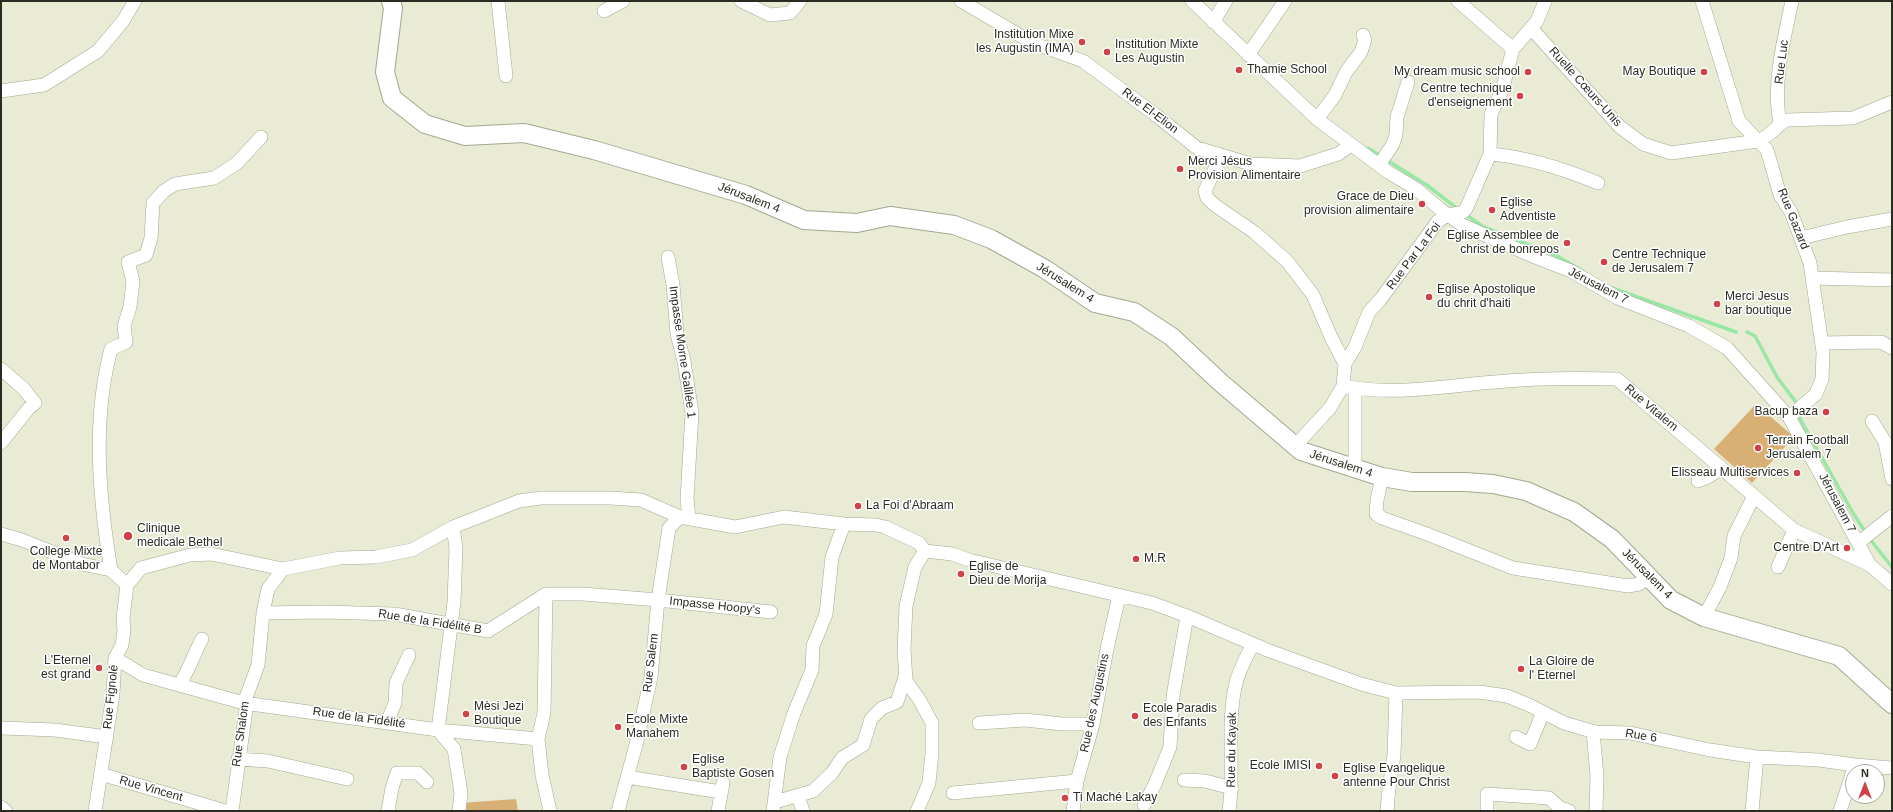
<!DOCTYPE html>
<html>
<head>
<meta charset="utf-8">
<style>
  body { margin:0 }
  #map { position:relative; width:1893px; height:812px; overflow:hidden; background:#e9ebd5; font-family:Helvetica,sans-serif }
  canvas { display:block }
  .frame { position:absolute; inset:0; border:2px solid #2a2b22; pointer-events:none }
  .north { position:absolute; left:1845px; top:764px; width:40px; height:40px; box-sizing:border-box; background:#fff; border:1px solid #aaaaa7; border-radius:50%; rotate:0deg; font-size:11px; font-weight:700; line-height:16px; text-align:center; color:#2a2b22 }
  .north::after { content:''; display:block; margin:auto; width:14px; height:18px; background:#d04047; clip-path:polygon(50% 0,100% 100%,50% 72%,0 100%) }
</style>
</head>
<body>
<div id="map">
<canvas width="1893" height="812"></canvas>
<div class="frame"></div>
<div class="north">N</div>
</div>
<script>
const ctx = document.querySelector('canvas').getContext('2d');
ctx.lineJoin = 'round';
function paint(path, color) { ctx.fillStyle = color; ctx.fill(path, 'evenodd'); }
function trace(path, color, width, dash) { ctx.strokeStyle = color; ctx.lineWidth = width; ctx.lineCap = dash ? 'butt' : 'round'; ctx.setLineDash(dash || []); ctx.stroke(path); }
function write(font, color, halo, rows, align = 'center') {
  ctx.font = font + ' Helvetica,sans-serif'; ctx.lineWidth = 3; ctx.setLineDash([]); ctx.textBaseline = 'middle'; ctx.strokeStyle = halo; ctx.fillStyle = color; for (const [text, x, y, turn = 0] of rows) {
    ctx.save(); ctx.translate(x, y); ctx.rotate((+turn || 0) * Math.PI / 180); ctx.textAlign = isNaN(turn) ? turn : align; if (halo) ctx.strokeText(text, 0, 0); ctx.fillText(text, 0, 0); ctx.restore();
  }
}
const green = new Path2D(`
  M 1756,404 L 1794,437 L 1752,483 L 1714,449 Z
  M 516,799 L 518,811 L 466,811 L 461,803 Z`);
const stream = new Path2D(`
  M 1368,148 L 1428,186 L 1458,209
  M 1465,214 L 1482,226 L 1557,256 L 1583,271
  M 1612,288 L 1736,332
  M 1747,332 L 1755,336 L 1777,377 L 1798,405
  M 1799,413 L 1799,417 L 1853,513 L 1866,533
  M 1869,538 L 1892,567`);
const street = new Path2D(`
  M 498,1 L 506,76
  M 741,1 L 770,15 L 790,13 L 800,1
  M 961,1 L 1033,43 L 1083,61 L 1157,116 L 1197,148 L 1251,164 L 1300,166 L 1338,154 L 1351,145
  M 1192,1 L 1317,119 L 1388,172 L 1415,188 L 1440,209 L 1462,225 L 1535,257 L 1571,271 L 1618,298 L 1689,326 L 1727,348 L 1789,417 L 1870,565 L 1892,584
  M 1458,1 L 1513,49
  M 1702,1 L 1739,121 L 1767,150 L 1780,195 L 1791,212 L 1810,263 L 1823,352 L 1822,379 L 1816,394 L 1789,417
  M 604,11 L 623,1
  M 1213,22 L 1226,1
  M 1531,28 L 1620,127 L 1643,144 L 1671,153 L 1758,141 C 1771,136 1775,126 1787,120 L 1853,118 L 1892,102
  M 1248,55 L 1285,1
  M 1,91 L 44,85 L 98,51 L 123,21 L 135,1
  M 1317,119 L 1335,95 L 1346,72 L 1361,52 L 1365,40 L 1363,35
  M 1780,123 C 1772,83 1784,40 1792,1
  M 1490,154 C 1527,157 1564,169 1598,183
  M 1221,155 L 1205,191 L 1207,198 L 1216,206 L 1254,232 L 1287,261 L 1313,295 L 1331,337 L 1345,364
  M 1379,165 L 1393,144 L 1396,135 L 1397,117 L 1408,82
  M 1801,238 L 1847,227 L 1892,219
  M 668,257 L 673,285 L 677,334 L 684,361 L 692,413 L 687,499 L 689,518
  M 1812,278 L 1892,280
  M 1822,343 L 1881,342 L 1892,348
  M 1,369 L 24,389 L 35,403 L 29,408 L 1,443
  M 1343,386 C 1394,396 1444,386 1495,382 C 1535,378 1576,378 1617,379 L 1794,530 L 1870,565
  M 1872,421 L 1885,442 L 1892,479
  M 1295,446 L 1330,408 L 1337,396 L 1343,386 L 1345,364 L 1355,347 L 1369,312 L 1380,300 L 1438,221 L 1448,215 L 1463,212 L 1466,209 L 1490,154 L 1491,114 L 1502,91 L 1513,49 L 1537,21 L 1545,1
  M 1355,468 L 1355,388
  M 1382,477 L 1377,500 L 1376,514 L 1382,518 L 1427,534 L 1513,568 L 1628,586 L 1639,584 L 1649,577
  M 1698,481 C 1706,478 1716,474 1720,466
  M 453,527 L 456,548 L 454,602 L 438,730 L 454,749 L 461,793 L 459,811
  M 1,534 L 22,540 L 82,564 L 111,570 L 127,585
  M 1858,543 L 1892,516
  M 1778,567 L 1794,530
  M 111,570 C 99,497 92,421 111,349 L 126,342 L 124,326 L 130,307 L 133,281 L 128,262 L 146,255 L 151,238 L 153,203 L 164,191 L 175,184 L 214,178 L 237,163 L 261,137
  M 127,585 L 141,568 L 190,555 L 211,554 L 283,569 L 340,558 L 376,557 L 412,550 L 453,527 L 519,501 L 541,498 L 610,498 L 641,500 L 680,517 L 735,527 L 784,517 L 844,524 L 876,525 L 885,527 L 919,543 L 925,551 L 952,554 L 969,560 L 1152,603 L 1187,616 L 1267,650 L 1361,684 L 1396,693 L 1479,692 L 1507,696 L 1531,706 L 1564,723 L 1595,732 L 1630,733 L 1710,750 L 1757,757 L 1819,760 L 1855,765 L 1892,768
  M 263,613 L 323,612 L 394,614 L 488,631 L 546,594 L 583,594 L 658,600 L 771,612
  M 1704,617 L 1720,587 L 1731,558 L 1734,536 L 1754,496
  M 115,658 L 143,675 L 244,703 L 438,730 L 538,739 L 542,775 L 550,811
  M 180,684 C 189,669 194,654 202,639
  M 387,722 L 395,703 L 396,683 L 409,655
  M 979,723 L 1025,720 L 1062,724 L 1093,724
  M 1,728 L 55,730 L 107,737
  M 1593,731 L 1597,776 L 1596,811
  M 1516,737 L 1530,744 L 1543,712
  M 538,739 L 544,713 L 546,594
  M 238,759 L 268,761 L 347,779
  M 101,774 L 225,811
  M 627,777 L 721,792
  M 1184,780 L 1205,781 L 1232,788
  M 953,793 L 1077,781
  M 798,796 L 803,811
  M 775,802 L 813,791 L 832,773 L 842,758 L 863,745 L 871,719 L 882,708 L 897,702 L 905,677
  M 1144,805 L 1155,784 L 1170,747 L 1173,696 L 1187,616
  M 1,807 L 6,811
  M 95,811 L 113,694 L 115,658 L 122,645 L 124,630 L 123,618 L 127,585
  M 232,811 L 246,709 L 244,703 L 258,665 L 263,613 L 268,589 L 283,569
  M 388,811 L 392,788 L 397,773 L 418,773 L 427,782
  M 618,811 L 637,741 L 651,677 L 658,600 L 669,528 L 680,517
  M 718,811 L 723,783
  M 773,811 L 780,757 L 794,713 L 812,670 L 813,646 L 826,614 L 832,557 L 844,524
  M 917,811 L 929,783 L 932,753 L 932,723 L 919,699 L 906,681 L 904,649 L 906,606 L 915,567 L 925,551
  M 1073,811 L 1077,781 L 1093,724 L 1107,649 L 1119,596
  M 1229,811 C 1235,769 1226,725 1236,683 C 1239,670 1247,656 1253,644
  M 1387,811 L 1389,788 L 1394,755 L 1396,693
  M 1487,811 L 1487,794 L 1549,798 L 1560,808 L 1569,811
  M 1752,811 L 1757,757
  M 1840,811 L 1855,765`);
const secondary = new Path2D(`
  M 391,1 L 393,8 L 385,72 L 392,98 L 425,124 L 465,136 L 524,133 L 594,150 L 746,195 L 804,220 L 857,223 L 890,216 L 954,225 L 991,239 L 1045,269 L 1095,303 L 1134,312 L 1172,337 L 1220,382 L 1301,451 L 1382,477 L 1412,482 L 1465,482 L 1493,484 L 1526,491 L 1574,512 L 1612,539 L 1671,600 L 1704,617 L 1839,656 L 1892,704`);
const markers = [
  [1082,42,4,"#d04047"],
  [1107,52,4,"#d04047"],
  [1239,70,4,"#d04047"],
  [1528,72,4,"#d04047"],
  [1704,72,4,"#d04047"],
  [1520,96,4,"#d04047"],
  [1180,169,4,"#d04047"],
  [1422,204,4,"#d04047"],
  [1492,210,4,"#d04047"],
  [1567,243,4,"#d04047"],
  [1604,262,4,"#d04047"],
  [1429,297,4,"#d04047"],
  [1717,304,4,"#d04047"],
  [1826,412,4,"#d04047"],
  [1758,448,4,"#d04047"],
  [1797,473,4,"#d04047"],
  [858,506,4,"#d04047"],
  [128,536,5,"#d04047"],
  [66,538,4,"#d04047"],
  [1847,548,4,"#d04047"],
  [1136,559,4,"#d04047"],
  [961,574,4,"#d04047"],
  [99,668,4,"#d04047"],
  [1521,669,4,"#d04047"],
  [466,714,4,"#d04047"],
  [1135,716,4,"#d04047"],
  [618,727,4,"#d04047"],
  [1319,766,4,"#d04047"],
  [684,767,4,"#d04047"],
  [1335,776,4,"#d04047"],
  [1065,798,4,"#d04047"]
];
const poiNames = [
  ["Institution Mixe",1074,35,"right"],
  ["les Augustin (IMA)",1074,49,"right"],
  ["Institution Mixte",1115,45],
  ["Les Augustin",1115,59],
  ["Thamie School",1247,70],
  ["My dream music school",1520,72,"right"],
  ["May Boutique",1696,72,"right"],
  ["Centre technique",1512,89,"right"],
  ["d'enseignement",1512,103,"right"],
  ["Merci Jésus",1188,162],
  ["Provision Alimentaire",1188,176],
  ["Grace de Dieu",1414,197,"right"],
  ["provision alimentaire",1414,211,"right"],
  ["Eglise",1500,203],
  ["Adventiste",1500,217],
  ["Eglise Assemblee de",1559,236,"right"],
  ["christ de bonrepos",1559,250,"right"],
  ["Centre Technique",1612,255],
  ["de Jerusalem 7",1612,269],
  ["Eglise Apostolique",1437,290],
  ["du chrit d'haiti",1437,304],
  ["Merci Jesus",1725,297],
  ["bar boutique",1725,311],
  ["Bacup baza",1818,412,"right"],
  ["Terrain Football",1766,441],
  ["Jerusalem 7",1766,455],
  ["Elisseau Multiservices",1789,473,"right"],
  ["La Foi d'Abraam",866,506],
  ["Clinique",137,529],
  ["medicale Bethel",137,543],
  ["Centre D'Art",1839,548,"right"],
  ["College Mixte",66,552,"center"],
  ["de Montabor",66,566,"center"],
  ["M.R",1144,559],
  ["Eglise de",969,567],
  ["Dieu de Morija",969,581],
  ["L'Eternel",91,661,"right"],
  ["est grand",91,675,"right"],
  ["La Gloire de",1529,662],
  ["l' Eternel",1529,676],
  ["Mèsi Jezi",474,707],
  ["Boutique",474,721],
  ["Ecole Paradis",1143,709],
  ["des Enfants",1143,723],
  ["Ecole Mixte",626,720],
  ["Manahem",626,734],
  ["Eglise",692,760],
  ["Baptiste Gosen",692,774],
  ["Ecole IMISI",1311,766,"right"],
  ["Eglise Evangelique",1343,769],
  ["antenne Pour Christ",1343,783],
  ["Ti Maché Lakay",1073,798]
];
const streetNames = [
  ["Rue Luc",1782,62,-83],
  ["Ruelle Cœurs-Unis",1585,87,48],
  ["Rue El-Elion",1150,111,37],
  ["Jérusalem 4",749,198,21],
  ["Rue Gazard",1793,219,68],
  ["Rue Par La Foi",1414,256,-53],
  ["Jérusalem 4",1065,283,32],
  ["Jérusalem 7",1598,286,27],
  ["Impasse Morne Galilée 1",682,352,82],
  ["Rue Vitalem",1651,408,40],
  ["Jérusalem 4",1341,464,18],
  ["Jérusalem 7",1837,503,62],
  ["Jérusalem 4",1647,574,45],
  ["Impasse Hoopy's",715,606,6],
  ["Rue de la Fidélité B",430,622,9],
  ["Rue Salem",651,663,-83],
  ["Rue Fignolé",111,697,-84],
  ["Rue des Augustins",1095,703,-78],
  ["Rue de la Fidélité",359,718,8],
  ["Rue Shalom",241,734,-82],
  ["Rue 6",1641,736,9],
  ["Rue du Kayak",1232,750,-89],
  ["Rue Vincent",151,789,16]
];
paint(green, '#d8b076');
trace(stream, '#98e7a5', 3.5);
trace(street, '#a4a791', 14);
trace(secondary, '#a4a791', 20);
trace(street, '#fff', 13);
trace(secondary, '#fff', 18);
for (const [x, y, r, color] of markers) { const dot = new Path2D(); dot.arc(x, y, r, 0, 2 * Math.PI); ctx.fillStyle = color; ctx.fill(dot); trace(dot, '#fff', 1.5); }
write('12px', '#2a2b22', '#fff', poiNames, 'left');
write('12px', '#2a2b22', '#fff', streetNames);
</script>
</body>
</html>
